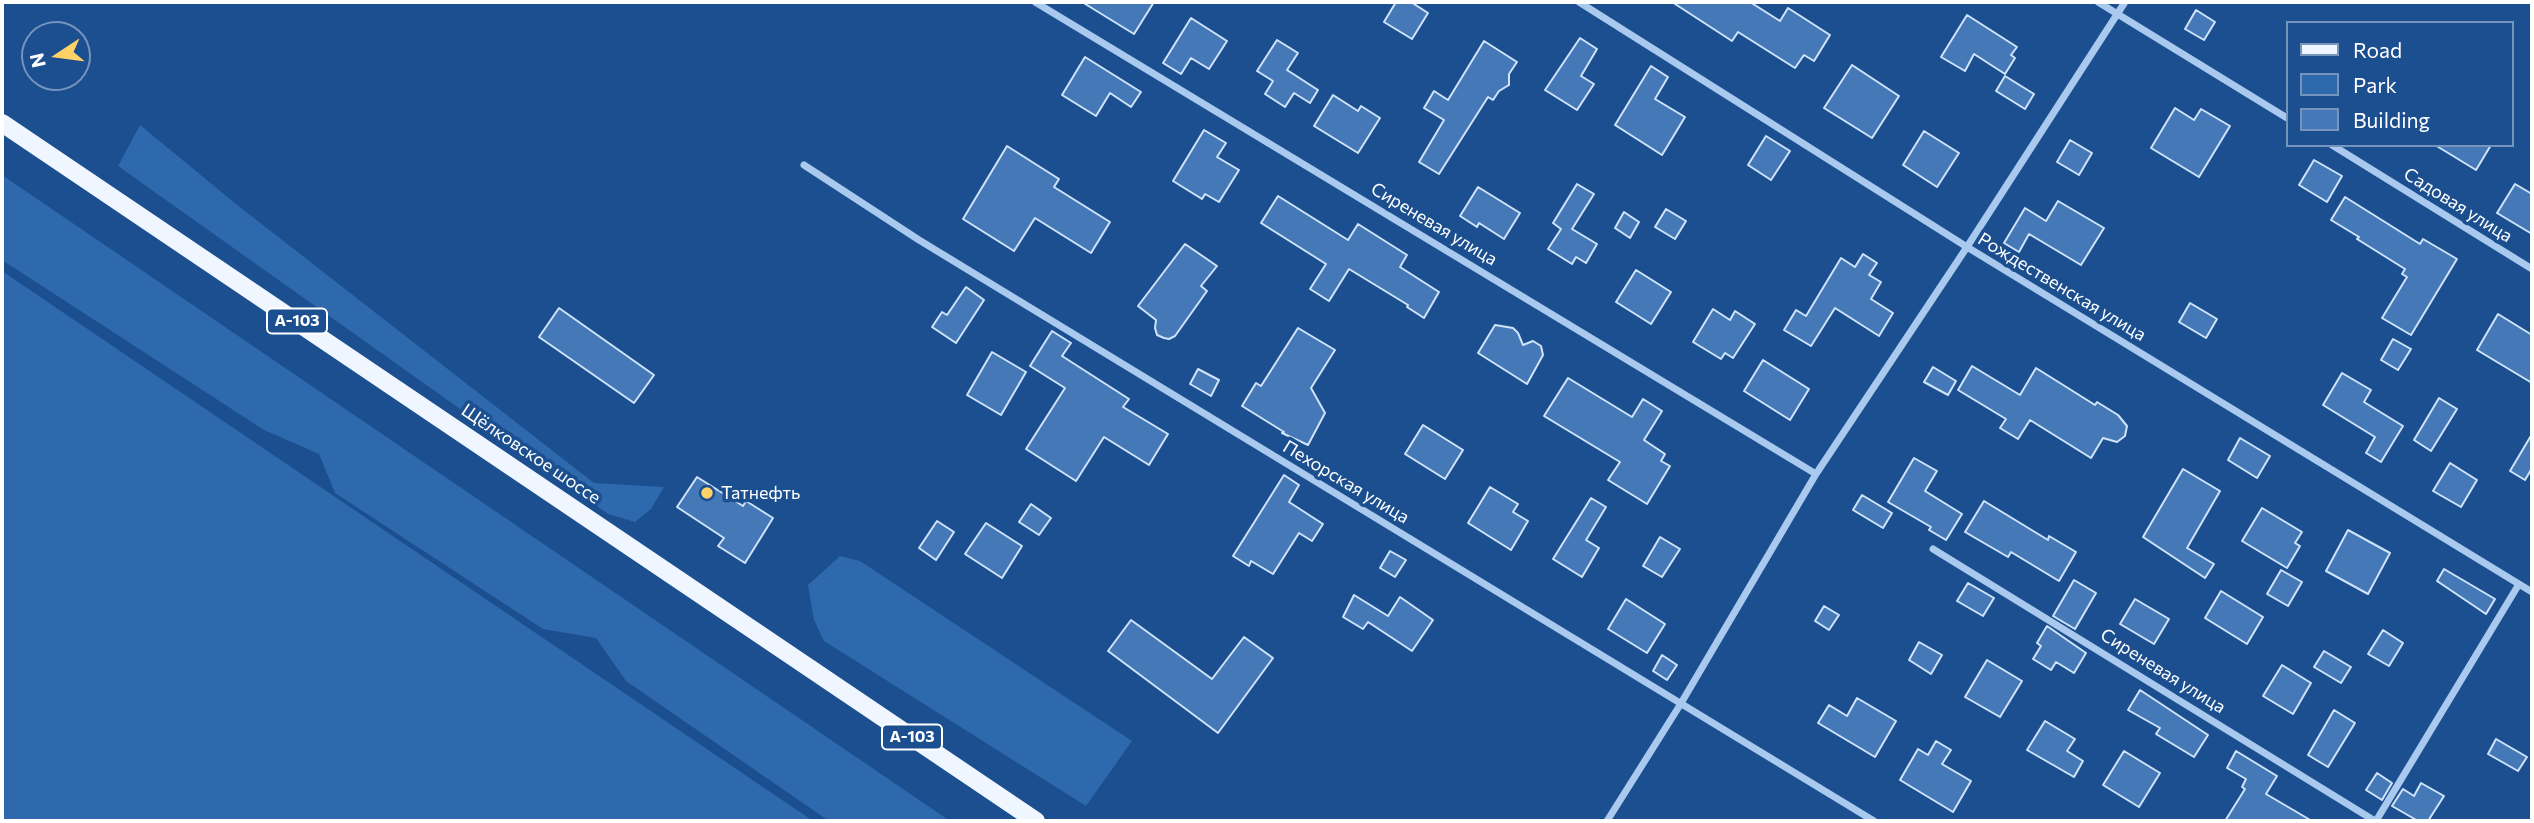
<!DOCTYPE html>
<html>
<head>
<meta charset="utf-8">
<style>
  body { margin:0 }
  #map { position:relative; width:2534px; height:823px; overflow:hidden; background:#1b4f8f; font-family:Commissioner,sans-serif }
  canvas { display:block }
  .frame { position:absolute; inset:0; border:4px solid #fff; pointer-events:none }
  .legend { position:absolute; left:2286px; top:21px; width:228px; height:126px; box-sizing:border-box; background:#1b4f8f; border:2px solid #7695bc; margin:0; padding:9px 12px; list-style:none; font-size:21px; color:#fff }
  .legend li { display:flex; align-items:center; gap:14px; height:35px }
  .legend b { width:35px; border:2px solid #7695bc }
  .north { position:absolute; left:21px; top:21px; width:70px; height:70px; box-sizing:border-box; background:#1b4f8f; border:2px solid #7695bc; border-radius:50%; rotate:257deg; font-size:19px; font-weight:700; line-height:28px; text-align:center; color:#fff }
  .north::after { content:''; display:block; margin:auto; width:24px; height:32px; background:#ffd166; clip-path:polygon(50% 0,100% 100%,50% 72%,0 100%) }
</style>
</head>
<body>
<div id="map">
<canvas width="2534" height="823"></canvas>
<div class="frame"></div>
<ul class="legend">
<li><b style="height:9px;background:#f0f6ff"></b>Road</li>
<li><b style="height:19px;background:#2e69ad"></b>Park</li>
<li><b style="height:19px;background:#4478b7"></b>Building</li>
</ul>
<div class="north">N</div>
</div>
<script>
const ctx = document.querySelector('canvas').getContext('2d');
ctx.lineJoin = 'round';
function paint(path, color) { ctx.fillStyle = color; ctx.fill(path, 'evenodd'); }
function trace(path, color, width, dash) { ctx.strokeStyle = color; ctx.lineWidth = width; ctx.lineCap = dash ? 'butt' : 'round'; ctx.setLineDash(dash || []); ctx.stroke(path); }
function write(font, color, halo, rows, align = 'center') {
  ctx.font = font + ' Commissioner,sans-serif'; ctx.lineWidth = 7; ctx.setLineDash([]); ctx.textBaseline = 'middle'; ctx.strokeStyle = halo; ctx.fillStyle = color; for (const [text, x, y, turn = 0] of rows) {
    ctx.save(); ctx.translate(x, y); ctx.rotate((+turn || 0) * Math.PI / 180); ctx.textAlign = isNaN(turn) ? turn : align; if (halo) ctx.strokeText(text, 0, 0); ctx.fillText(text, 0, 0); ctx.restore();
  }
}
const green = new Path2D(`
  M 140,125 L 236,204 L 594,483 L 664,487 L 651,509 L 635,522 L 608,514 L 118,166 Z
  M 2,175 L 950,821 L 829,821 L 626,681 L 596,638 L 543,629 L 335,493 L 319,454 L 264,430 L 2,260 Z
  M 2,271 L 813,821 L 2,821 Z
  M 840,556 L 860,561 L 1132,741 L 1086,806 L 824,641 L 814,620 L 808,585 Z`);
const building = new Path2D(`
  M 1082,2 L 1154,2 L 1134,34 Z
  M 1396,2 L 1411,2 L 1428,13 L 1412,39 L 1384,22 Z
  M 1672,2 L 1750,2 L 1780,21 L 1788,8 L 1830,35 L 1814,61 L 1804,55 L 1795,68 L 1738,32 L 1732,41 Z
  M 2196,10 L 2215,22 L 2204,40 L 2185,29 Z
  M 1967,15 L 2017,47 L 2011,55 L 2015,58 L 2005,74 L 1974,54 L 1965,71 L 1941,57 Z
  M 1191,18 L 1227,41 L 1209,69 L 1191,58 L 1181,74 L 1163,63 Z
  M 1580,38 L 1597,49 L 1581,76 L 1594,84 L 1577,110 L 1545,90 Z
  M 1277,40 L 1298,53 L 1287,70 L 1318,90 L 1310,103 L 1294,93 L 1285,107 L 1265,94 L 1273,81 L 1257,71 Z
  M 1484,41 L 1517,62 L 1509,74 L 1509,85 L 1499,91 L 1493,100 L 1488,97 L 1439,174 L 1419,162 L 1444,120 L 1424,108 L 1434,91 L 1448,100 Z
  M 1085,57 L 1141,92 L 1131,107 L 1110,93 L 1096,116 L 1062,95 Z
  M 1852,65 L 1899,96 L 1872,138 L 1824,108 Z
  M 1651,66 L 1668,77 L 1655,99 L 1685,117 L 1662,155 L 1615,125 Z
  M 2005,76 L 2034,94 L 2025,109 L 1996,91 Z
  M 1333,95 L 1358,111 L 1361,106 L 1380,118 L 1358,153 L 1314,126 Z
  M 2175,108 L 2194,120 L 2201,109 L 2230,126 L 2199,177 L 2151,148 Z
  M 1204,130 L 1226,143 L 1217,157 L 1239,170 L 1219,202 L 1205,194 L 1202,199 L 1173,181 Z
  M 1924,131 L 1959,153 L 1937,187 L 1903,165 Z
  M 1766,136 L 1790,151 L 1771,180 L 1748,165 Z
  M 2070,140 L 2092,153 L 2079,175 L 2057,162 Z
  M 2435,145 L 2491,145 L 2476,170 Z
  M 1007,146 L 1059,179 L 1054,187 L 1110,222 L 1091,253 L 1035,218 L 1014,251 L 963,219 Z
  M 2314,160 L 2342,176 L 2327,202 L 2299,185 Z
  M 1577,184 L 1594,194 L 1572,229 L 1597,244 L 1586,263 L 1576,257 L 1572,264 L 1548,249 L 1561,229 L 1553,223 Z
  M 2515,184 L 2532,194 L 2532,234 L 2497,213 Z
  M 1478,187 L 1520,213 L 1504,239 L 1479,223 L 1477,227 L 1460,216 Z
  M 1278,196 L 1348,240 L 1358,224 L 1407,255 L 1400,267 L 1439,292 L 1424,318 L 1407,307 L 1408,305 L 1349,269 L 1329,301 L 1310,289 L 1326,264 L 1261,223 Z
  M 2345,197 L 2420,244 L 2423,239 L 2457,259 L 2411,335 L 2382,318 L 2407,277 L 2402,274 L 2405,269 L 2357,239 L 2359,237 L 2331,220 Z
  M 2058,201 L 2104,228 L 2081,265 L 2029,234 L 2019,252 L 2004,243 L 2025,208 L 2046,221 Z
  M 1666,209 L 1686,221 L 1675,239 L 1655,227 Z
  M 1624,212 L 1639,222 L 1630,238 L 1615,228 Z
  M 1185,244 L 1217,266 L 1201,286 L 1207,291 L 1175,336 L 1169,339 L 1164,338 L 1157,335 L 1155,328 L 1156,320 L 1138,306 Z
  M 1863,254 L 1877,263 L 1869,275 L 1881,282 L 1871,299 L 1893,313 L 1879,336 L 1835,308 L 1811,346 L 1784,330 L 1796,310 L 1806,316 L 1841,258 L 1855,267 Z
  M 1636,270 L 1671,292 L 1651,324 L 1616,302 Z
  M 966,287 L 984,300 L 956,343 L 932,327 L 942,312 L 947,315 Z
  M 2190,303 L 2217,319 L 2206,338 L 2179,322 Z
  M 559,308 L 654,375 L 634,403 L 539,337 Z
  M 1713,309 L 1730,320 L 1735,311 L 1755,324 L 1733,358 L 1725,353 L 1721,359 L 1693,342 Z
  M 2498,314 L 2532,335 L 2532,383 L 2477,350 Z
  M 1495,325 L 1513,328 L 1518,333 L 1523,345 L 1533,341 L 1541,346 L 1543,355 L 1527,384 L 1478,353 Z
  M 1298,328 L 1335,350 L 1311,388 L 1325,413 L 1308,445 L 1282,433 L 1284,432 L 1242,406 L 1256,383 L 1261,386 Z
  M 1052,331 L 1071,343 L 1062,356 L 1129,399 L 1123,407 L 1168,434 L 1149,465 L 1104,437 L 1076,481 L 1026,449 L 1065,388 L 1030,366 Z
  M 2393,339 L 2411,349 L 2398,370 L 2381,360 Z
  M 992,352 L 1026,372 L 1001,415 L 967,395 Z
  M 1763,360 L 1809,389 L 1790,420 L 1744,391 Z
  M 1972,366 L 2020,395 L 2036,368 L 2095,405 L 2097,402 L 2118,415 L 2127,426 L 2125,436 L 2117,442 L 2103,438 L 2091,458 L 2030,420 L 2018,439 L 2000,428 L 2006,419 L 1958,390 Z
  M 1933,367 L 1956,381 L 1948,395 L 1924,382 Z
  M 1198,369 L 1219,380 L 1211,396 L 1190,384 Z
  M 2342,373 L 2371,390 L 2364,402 L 2403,426 L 2381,462 L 2366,453 L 2375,437 L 2323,405 Z
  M 1568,378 L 1632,417 L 1643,399 L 1662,411 L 1644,440 L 1665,454 L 1661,461 L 1670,466 L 1647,504 L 1608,480 L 1620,462 L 1544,416 Z
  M 2439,398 L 2457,409 L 2431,451 L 2414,440 Z
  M 1423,425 L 1463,450 L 1445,479 L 1405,454 Z
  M 2532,434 L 2532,468 L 2525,480 L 2510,471 Z
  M 2240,438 L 2270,456 L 2257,478 L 2228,460 Z
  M 1914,458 L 1937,471 L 1925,491 L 1962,514 L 1946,540 L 1929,530 L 1931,527 L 1888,502 Z
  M 2450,463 L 2477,480 L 2461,507 L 2433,491 Z
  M 2183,469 L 2220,491 L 2187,548 L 2214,564 L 2205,578 L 2143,537 Z
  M 1284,475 L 1299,485 L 1289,502 L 1323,524 L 1312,541 L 1299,533 L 1273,574 L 1251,561 L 1249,566 L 1233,556 Z
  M 697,477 L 743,506 L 746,501 L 773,518 L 745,563 L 718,546 L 724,538 L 677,507 Z
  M 1490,487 L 1518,504 L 1513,512 L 1528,521 L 1511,550 L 1468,523 Z
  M 1862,495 L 1892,513 L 1883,528 L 1853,510 Z
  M 1591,498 L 1606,507 L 1586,540 L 1599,548 L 1582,577 L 1553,559 Z
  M 1984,501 L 2048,540 L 2049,536 L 2076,552 L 2059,581 L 2011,552 L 2008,557 L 1965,532 Z
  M 1031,504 L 1051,518 L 1039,535 L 1019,522 Z
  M 2262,508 L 2302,532 L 2295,543 L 2300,546 L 2287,568 L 2242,541 Z
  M 937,521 L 954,532 L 936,560 L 919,548 Z
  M 986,523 L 1022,546 L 1002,578 L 965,554 Z
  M 2348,530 L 2390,553 L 2368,594 L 2326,571 Z
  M 1660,537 L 1680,549 L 1662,577 L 1643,566 Z
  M 1390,551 L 1406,560 L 1395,577 L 1380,568 Z
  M 2444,569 L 2495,599 L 2486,614 L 2437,581 Z
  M 2281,570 L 2302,582 L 2288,606 L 2267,594 Z
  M 2074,580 L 2096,593 L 2075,629 L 2053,616 Z
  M 1968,583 L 1994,598 L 1983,616 L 1957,601 Z
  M 2221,591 L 2263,617 L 2247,644 L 2205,618 Z
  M 1354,595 L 1388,616 L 1400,597 L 1433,620 L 1412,651 L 1368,622 L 1363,629 L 1343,617 Z
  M 1626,599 L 1665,624 L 1647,653 L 1608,629 Z
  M 2135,599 L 2169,619 L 2154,644 L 2120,624 Z
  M 1824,606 L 1839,615 L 1829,630 L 1815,621 Z
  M 1131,620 L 1212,679 L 1244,637 L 1273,658 L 1218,733 L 1108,651 Z
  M 2047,626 L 2086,653 L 2074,673 L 2056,662 L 2051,670 L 2033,659 L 2041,646 L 2037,643 Z
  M 2383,630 L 2403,643 L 2389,666 L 2368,654 Z
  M 1919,642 L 1942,655 L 1931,674 L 1909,660 Z
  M 2324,651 L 2351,667 L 2341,683 L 2314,667 Z
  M 1662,655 L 1677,665 L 1667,680 L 1653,671 Z
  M 1987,660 L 2022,681 L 2000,717 L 1965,697 Z
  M 2282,665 L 2311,683 L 2293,714 L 2263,696 Z
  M 2140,690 L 2208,735 L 2194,757 L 2156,734 L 2160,728 L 2128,710 Z
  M 1857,698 L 1896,721 L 1875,757 L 1818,723 L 1829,705 L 1847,716 Z
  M 2334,710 L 2355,723 L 2328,767 L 2308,755 Z
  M 2045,721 L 2075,739 L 2067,751 L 2083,761 L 2074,777 L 2027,750 Z
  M 2496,739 L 2527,757 L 2518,771 L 2488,754 Z
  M 1936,741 L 1951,750 L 1942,764 L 1971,781 L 1953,812 L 1900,780 L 1918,749 L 1928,755 Z
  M 2124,751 L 2160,773 L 2139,807 L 2103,785 Z
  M 2236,751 L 2277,776 L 2266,794 L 2312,821 L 2225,821 L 2245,789 L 2242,787 L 2246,779 L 2227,768 Z
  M 2377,773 L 2392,783 L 2382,800 L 2366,790 Z
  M 2421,783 L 2444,796 L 2428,821 L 2418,821 L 2392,806 L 2403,789 L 2414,796 Z`);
const minor = new Path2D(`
  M 1035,2 L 1816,474
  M 1579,2 L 1967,247 L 2532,592
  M 2098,2 L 2287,118
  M 2332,145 L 2532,269
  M 804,165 L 919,240 L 1874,821
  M 1933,549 L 2375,821
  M 1607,821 L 1680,705 L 1816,474 L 1967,247 L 2125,2
  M 2376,821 L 2519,584`);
const primary = new Path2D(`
  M 2,123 L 1036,821`);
const markers = [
  [707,493,7,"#ffd166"]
];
const shields = [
  [297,321,60],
  [912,737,60]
];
const shieldNames = [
  ["А-103",297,321],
  ["А-103",912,737]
];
const streetNames = [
  ["Садовая улица",2458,205,32],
  ["Сиреневая улица",1434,224,31],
  ["Рождественская улица",2062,287,31],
  ["Щёлковское шоссе",531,454,34],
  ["Пехорская улица",1346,482,31],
  ["Сиреневая улица",2163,671,32]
];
const poiNames = [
  ["Татнефть",721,493]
];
paint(green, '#2e69ad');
paint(building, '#4478b7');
trace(building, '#cfe3fa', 2);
trace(minor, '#a9c9ee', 7);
trace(primary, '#f0f6ff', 18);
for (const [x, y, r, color] of markers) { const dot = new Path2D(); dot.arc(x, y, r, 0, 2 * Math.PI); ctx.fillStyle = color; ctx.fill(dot); trace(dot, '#1b4f8f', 2.5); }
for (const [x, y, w] of shields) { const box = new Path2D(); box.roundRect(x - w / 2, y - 12.5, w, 25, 5); ctx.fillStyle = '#1b4f8f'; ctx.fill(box); trace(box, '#fff', 2); }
write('bold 16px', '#fff', null, shieldNames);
write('18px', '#fff', '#1b4f8f', streetNames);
write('18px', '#fff', '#1b4f8f', poiNames, 'left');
</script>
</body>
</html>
